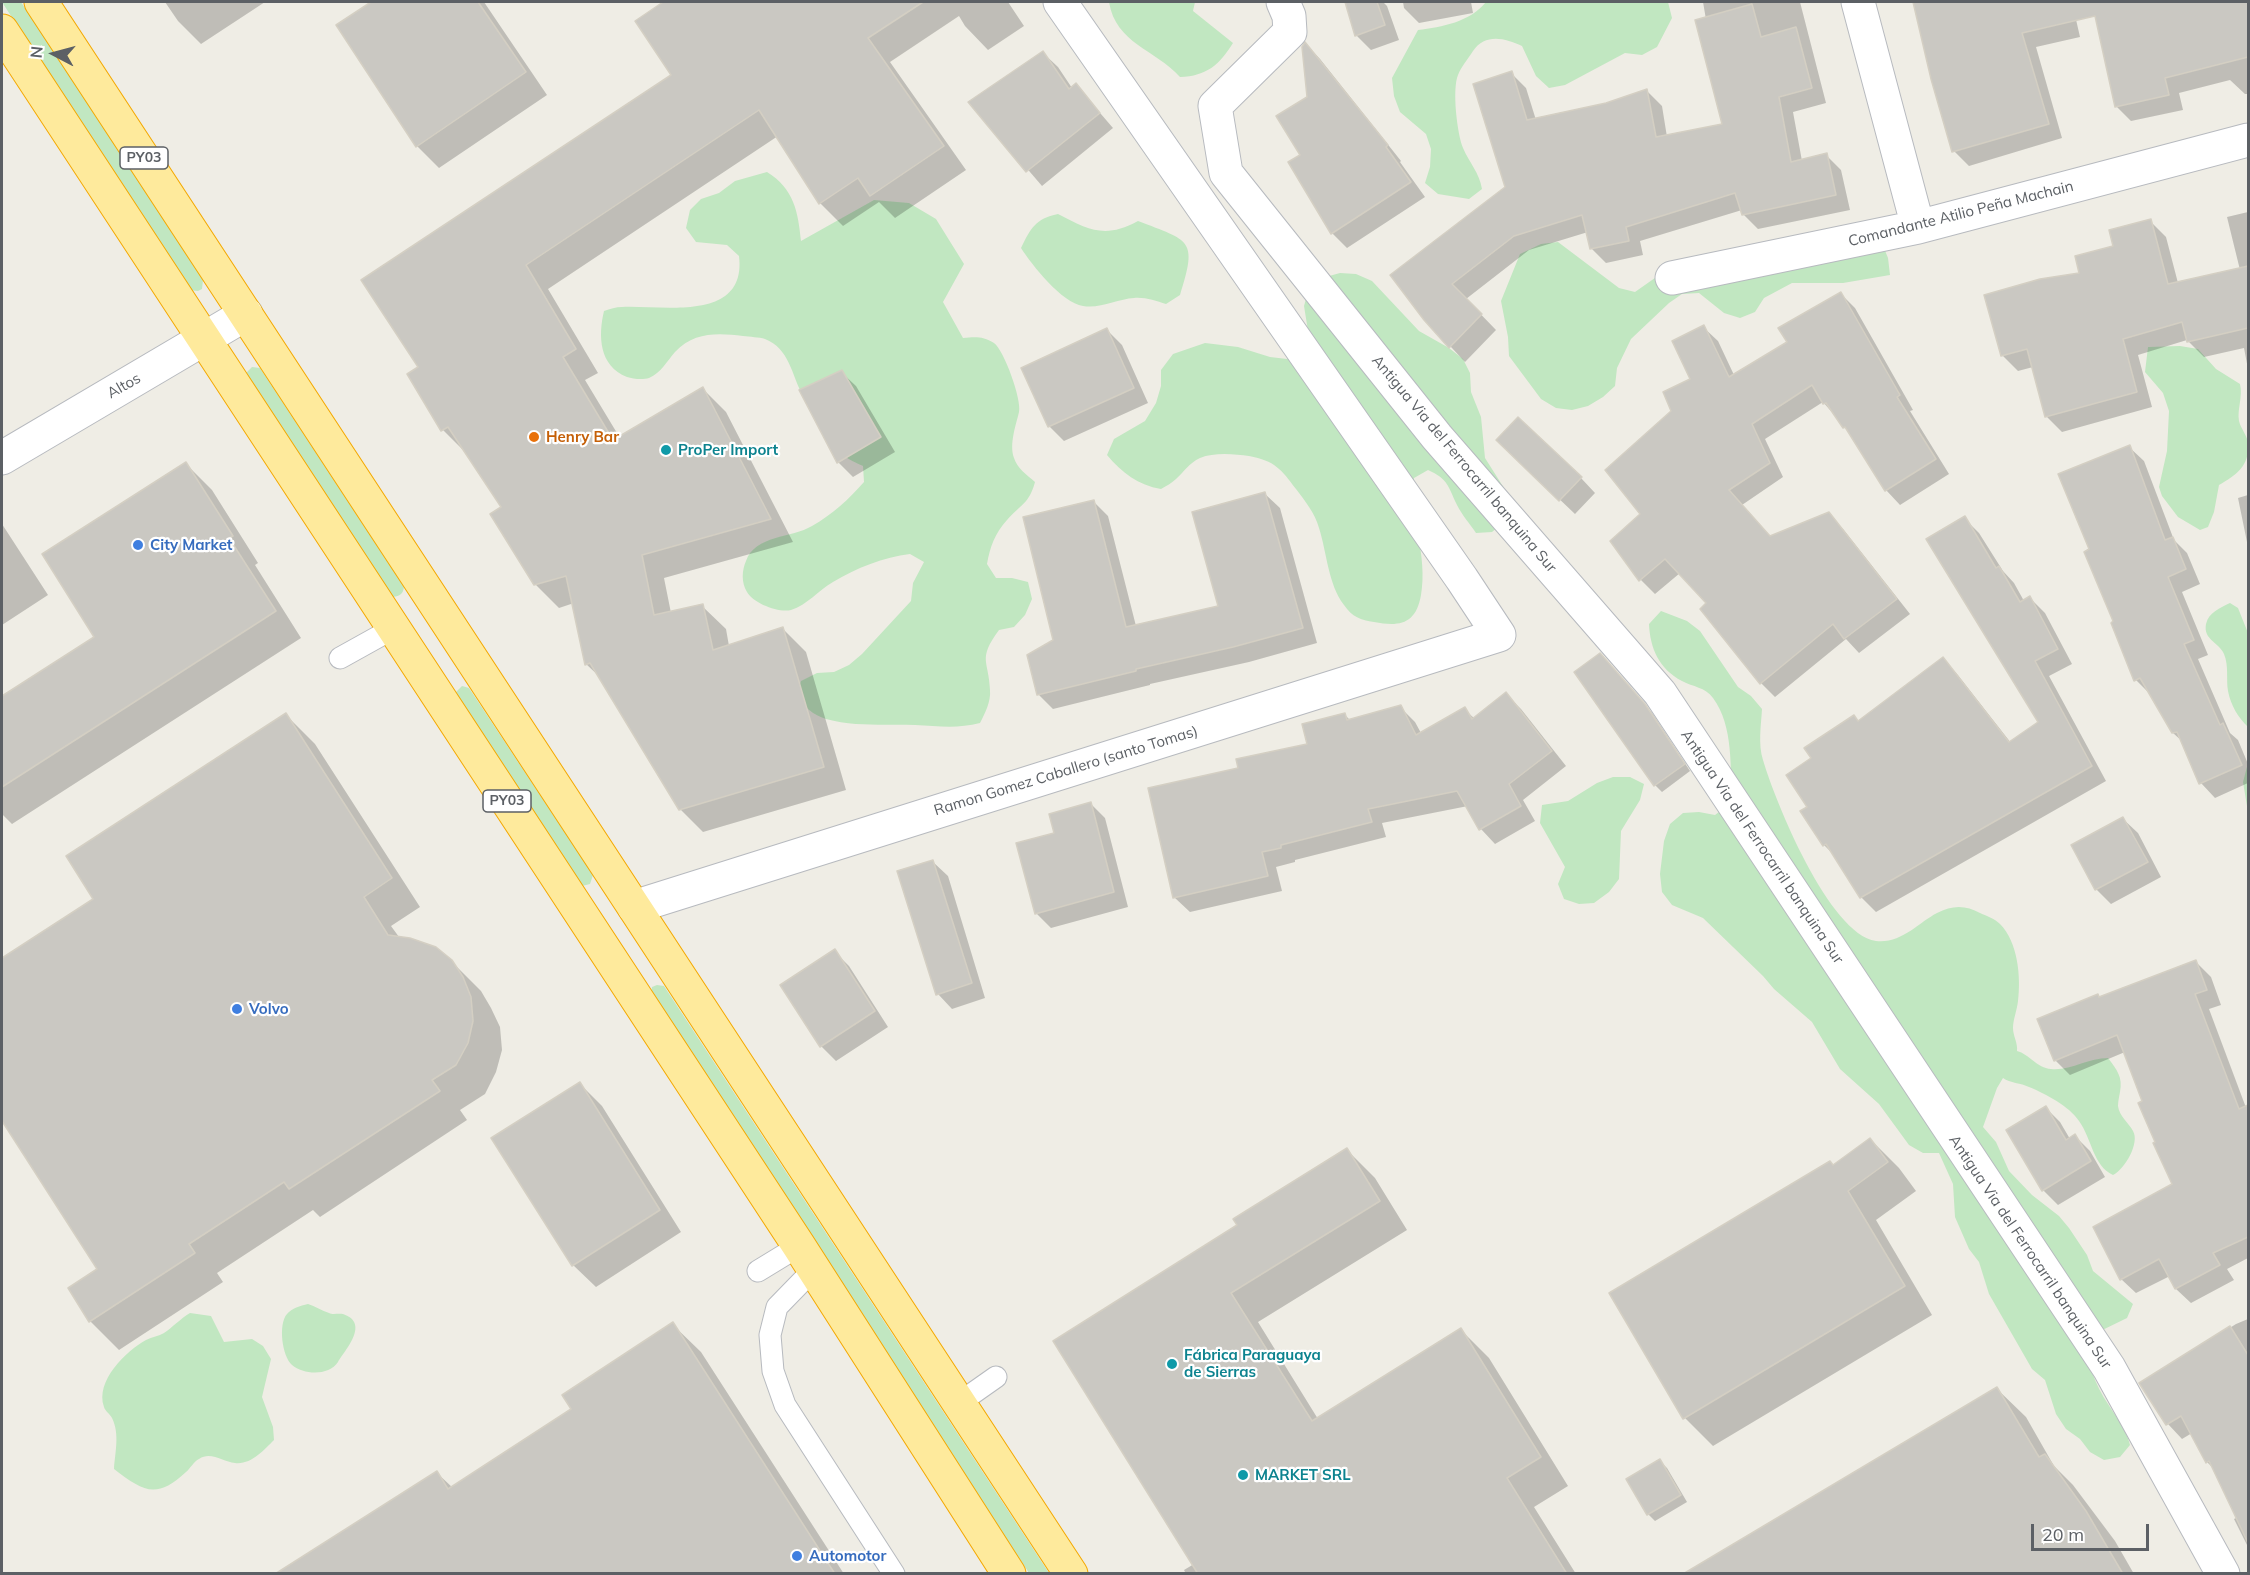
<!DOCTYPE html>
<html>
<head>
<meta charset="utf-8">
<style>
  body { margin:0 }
  #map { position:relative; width:2250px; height:1575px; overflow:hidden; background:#efede5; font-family:Mulish,sans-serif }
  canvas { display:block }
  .frame { position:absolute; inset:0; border:3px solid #5c6065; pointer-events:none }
  .north { position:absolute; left:24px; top:24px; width:60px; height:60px; -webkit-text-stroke:4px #fff; paint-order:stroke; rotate:276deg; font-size:16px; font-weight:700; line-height:24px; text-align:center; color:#5c6065 }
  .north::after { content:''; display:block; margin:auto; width:21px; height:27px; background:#5c6065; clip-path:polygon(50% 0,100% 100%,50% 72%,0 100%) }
  .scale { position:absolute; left:2031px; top:1524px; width:118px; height:27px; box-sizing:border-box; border:3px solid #5c6065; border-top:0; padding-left:8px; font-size:18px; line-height:21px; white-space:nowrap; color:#5c6065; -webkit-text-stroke:4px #fff; paint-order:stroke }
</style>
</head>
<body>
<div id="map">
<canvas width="2250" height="1575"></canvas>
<div class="frame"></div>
<div class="north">N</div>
<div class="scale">20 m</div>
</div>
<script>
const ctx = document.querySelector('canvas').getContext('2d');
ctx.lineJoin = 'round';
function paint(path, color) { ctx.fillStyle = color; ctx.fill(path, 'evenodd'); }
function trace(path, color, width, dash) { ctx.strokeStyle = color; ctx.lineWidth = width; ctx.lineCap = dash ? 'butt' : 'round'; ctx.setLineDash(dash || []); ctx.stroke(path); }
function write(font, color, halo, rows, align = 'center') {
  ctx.font = font + ' Mulish,sans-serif'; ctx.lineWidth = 4.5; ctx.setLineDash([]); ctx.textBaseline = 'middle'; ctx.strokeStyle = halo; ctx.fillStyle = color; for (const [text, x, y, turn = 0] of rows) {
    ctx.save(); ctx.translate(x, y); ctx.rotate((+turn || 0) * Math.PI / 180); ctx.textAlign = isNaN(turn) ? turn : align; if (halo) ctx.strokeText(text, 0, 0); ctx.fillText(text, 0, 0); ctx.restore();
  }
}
const green = new Path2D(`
  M 2,2 L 21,2 L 203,280 L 202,289 L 198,291 L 188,290 Z
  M 1109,2 L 1195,2 L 1193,11 L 1233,43 C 1219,65 1207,76 1180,77 C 1155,49 1116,44 1109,2 Z
  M 1486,2 L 1668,2 L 1672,18 L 1657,47 L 1642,55 L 1625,53 L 1565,85 L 1549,88 L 1536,76 L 1522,46 C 1505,38 1485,33 1473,51 C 1468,59 1461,67 1458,75 C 1452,89 1457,133 1463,148 C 1470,164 1479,172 1482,189 L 1469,199 L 1438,194 L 1425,183 L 1430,167 L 1431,149 L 1426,134 L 1400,112 L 1394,96 L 1392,78 L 1418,30 C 1442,27 1470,22 1486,2 Z
  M 767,172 C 794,189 798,211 801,241 L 874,200 L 909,203 L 936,219 L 964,264 L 943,302 L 963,338 C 975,337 983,336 994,343 C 1004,350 1022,400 1019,412 C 1016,425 1009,444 1014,458 C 1017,468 1027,475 1035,482 C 1029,504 1021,504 1007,520 C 995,533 990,547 987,564 L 996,578 L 1012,578 L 1028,582 L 1032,599 L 1025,615 L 1014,627 L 999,630 C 977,660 989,660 990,690 C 991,702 985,713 980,723 C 957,729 938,726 915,725 C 885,724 856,727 826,719 C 813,715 805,707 796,697 L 801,681 L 817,673 L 834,672 L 849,665 L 862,654 L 911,601 L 913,583 L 924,562 L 910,554 C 884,557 856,568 833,582 C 819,590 807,605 791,610 C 778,613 753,603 747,592 C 741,582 742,570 746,561 C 755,535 792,538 812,526 C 833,514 848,500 864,482 L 863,466 C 854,462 843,457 836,449 C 825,436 810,409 802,394 C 792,375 789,348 765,339 C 759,337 750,337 743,336 C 717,333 694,332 675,352 C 667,361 661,373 649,378 C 643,380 633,379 627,377 C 599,366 598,336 604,311 C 610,309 616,307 622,307 C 662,305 747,323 739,256 L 727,245 L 696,242 L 686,228 L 690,210 L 701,199 L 719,193 L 735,181 Z
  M 1058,214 C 1089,230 1105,239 1138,221 C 1190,241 1198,239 1180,295 L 1166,304 C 1156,301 1145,297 1134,298 C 1118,299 1100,309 1083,306 C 1062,303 1032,265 1021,248 C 1031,228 1035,219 1058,214 Z
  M 1558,242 L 1619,288 L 1635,292 L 1662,273 L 1882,243 L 1888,258 L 1890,275 L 1843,283 L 1792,283 L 1764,298 L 1755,312 L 1740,318 L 1724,313 L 1699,293 L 1682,294 L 1669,303 L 1631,339 L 1617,368 L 1615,386 L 1603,397 L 1588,406 L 1572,410 L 1556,408 L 1541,399 L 1509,356 L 1508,337 L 1501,301 L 1520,254 L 1541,244 Z
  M 1340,273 L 1356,274 L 1372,281 L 1419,331 L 1449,348 L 1463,359 L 1470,373 L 1471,392 L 1481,417 L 1485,458 L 1504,488 L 1506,506 L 1504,522 L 1492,532 L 1476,533 C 1470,524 1462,515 1457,505 C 1448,486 1448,479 1428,470 L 1414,478 C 1410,517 1428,556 1421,595 C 1416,624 1400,627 1374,622 C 1361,620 1352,617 1344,605 C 1328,584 1327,553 1319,528 C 1315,513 1305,501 1296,489 C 1281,469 1275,461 1249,456 C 1235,454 1214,452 1200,458 C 1189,463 1184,472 1176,479 C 1172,483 1166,486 1161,489 C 1138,485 1122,473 1107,455 L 1114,439 L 1145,421 L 1156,403 L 1161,386 L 1161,370 L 1173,354 L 1205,343 L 1238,347 L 1270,357 L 1287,359 L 1304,353 L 1309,337 L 1304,306 L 1309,288 L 1322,278 Z
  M 2180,346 L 2198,349 L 2216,369 L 2240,384 C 2243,397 2237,409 2239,421 C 2241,429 2247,435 2248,443 C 2250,466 2236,475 2219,485 L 2214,512 L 2208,527 L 2200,530 L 2178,517 L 2162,496 L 2159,487 L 2167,451 L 2169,411 L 2163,393 L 2145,372 L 2148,347 Z
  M 252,367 L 260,368 L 404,587 C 403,594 400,596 393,597 L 246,373 Z
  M 2230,603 L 2238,608 L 2248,633 L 2248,727 C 2238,717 2231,706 2228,691 C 2226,679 2229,666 2224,654 C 2219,642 2203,640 2206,624 C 2209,612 2220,608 2230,603 Z
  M 1661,611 L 1687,621 L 1700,631 L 1738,687 L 1751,696 L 1762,709 C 1761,726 1758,744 1763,760 C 1775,801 1829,934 1876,941 C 1901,944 1918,923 1937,913 C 1952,905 1966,905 1980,913 C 1987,916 1995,919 2000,924 C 2018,942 2021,977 2018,1001 C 2017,1010 2013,1020 2013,1028 C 2013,1036 2018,1043 2017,1051 C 2029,1054 2037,1068 2051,1069 C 2070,1071 2088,1058 2108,1058 C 2117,1070 2123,1077 2120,1092 C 2119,1097 2118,1102 2118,1106 C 2119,1116 2129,1123 2133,1131 C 2140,1143 2125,1169 2113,1175 C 2093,1166 2092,1139 2079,1121 C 2069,1106 2046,1094 2029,1087 C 2021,1083 2010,1083 2003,1078 L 1997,1088 L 1983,1127 L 1996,1142 L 2009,1171 L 2032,1195 L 2059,1216 L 2069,1228 L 2087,1255 L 2093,1271 L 2133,1304 L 2127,1318 L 2084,1339 C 2087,1361 2095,1385 2108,1404 C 2117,1419 2126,1428 2130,1445 L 2120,1457 L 2104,1460 L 2090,1452 L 2080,1439 L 2066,1429 L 2056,1414 L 2045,1380 L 2032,1369 L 1989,1294 L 1979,1262 L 1969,1249 L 1955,1217 L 1953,1184 L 1939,1153 L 1923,1153 L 1909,1145 L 1879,1104 L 1840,1069 L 1812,1022 L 1774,989 L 1763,976 L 1703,918 L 1672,905 L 1662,892 L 1660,874 L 1664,841 L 1670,824 L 1683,813 L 1699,812 L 1715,815 L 1732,802 C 1730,769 1734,726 1713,698 C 1705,687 1693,687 1682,681 C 1659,669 1650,648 1649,624 Z
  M 462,686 L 469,688 L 593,875 L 590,884 L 582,886 L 455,693 Z
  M 2248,763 L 2248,812 L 2243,782 Z
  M 1613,777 L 1630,777 L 1644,784 L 1640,800 L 1621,831 L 1619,879 L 1609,892 L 1594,903 L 1579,904 L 1564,899 L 1558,884 L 1565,867 L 1540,823 L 1542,805 L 1568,801 L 1597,783 Z
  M 657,985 L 664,986 L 1049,1573 L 1029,1573 L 651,994 L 652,987 Z
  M 308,1304 C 315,1306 322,1311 329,1313 C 333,1315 338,1313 343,1314 C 370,1323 346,1349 338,1362 C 329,1376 304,1375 292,1365 C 282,1356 278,1324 287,1314 C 292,1308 300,1306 308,1304 Z
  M 190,1313 L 211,1316 L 224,1342 L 252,1339 L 263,1346 L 271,1359 L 262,1397 L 273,1427 L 274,1440 C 264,1450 251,1465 235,1463 C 223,1462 211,1451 199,1459 C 194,1461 190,1469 186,1472 C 156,1500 143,1491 114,1469 C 115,1453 120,1434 112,1418 C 110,1414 105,1411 104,1407 C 95,1381 126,1351 146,1340 C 152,1337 159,1336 164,1333 C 173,1327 180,1319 190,1313 Z`);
const shadow = new Path2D(`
  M 165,2 L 265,2 L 201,44 L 178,21 Z
  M 373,2 L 484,2 L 547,95 L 439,168 L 417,146 L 338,26 Z
  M 666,2 L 1008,2 L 1024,26 L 988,50 L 965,26 L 959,16 L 890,62 L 966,170 L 895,218 L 879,202 L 843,226 L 820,203 L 778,136 L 548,289 L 598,373 L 585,380 L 620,438 L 703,389 L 726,412 L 793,542 L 664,578 L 671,613 L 702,606 L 726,629 L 729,646 L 783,629 L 806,652 L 846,790 L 703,832 L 680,809 L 602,679 L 586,664 L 574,603 L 559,608 L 535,584 L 503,508 L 466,453 L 443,430 L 420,368 L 673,75 L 637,21 Z
  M 1346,2 L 1383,2 L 1387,6 L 1399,40 L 1371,50 L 1357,36 Z
  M 1403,2 L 1471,2 L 1473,13 L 1419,23 L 1404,8 Z
  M 1703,2 L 1800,2 L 1826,103 L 1793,112 L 1802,161 L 1826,155 L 1841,170 L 1850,210 L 1758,229 L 1743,214 L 1742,210 L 1640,241 L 1643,255 L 1606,263 L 1591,248 L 1588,232 L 1529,250 L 1466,299 L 1496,330 L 1465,362 L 1425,319 L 1507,188 L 1511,73 L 1526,88 L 1536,120 L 1606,104 L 1647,91 L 1662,106 L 1667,137 L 1724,125 Z
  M 1914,2 L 2072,2 L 2080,37 L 2036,47 L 2062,138 L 1969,166 L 1954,151 L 1932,79 Z
  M 2094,2 L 2248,2 L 2248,94 L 2245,94 L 2230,80 L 2179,93 L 2183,110 L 2131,121 L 2116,106 Z
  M 1306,44 L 1320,59 L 1401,161 L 1400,162 L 1425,197 L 1347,248 L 1332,233 L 1302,155 L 1309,98 Z
  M 1043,53 L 1058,67 L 1072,88 L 1076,85 L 1113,128 L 1042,186 L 970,102 Z
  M 2248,212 L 2248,369 L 2244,348 L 2204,357 L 2187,340 L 2138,355 L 2152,407 L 2062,432 L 2046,416 L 2033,367 L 2018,371 L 2002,355 L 2081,274 L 2150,221 L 2166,237 L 2178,283 L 2240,270 L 2227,217 Z
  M 1840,293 L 1855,308 L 1913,410 L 1910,411 L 1949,474 L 1900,505 L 1886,490 L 1851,434 L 1823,402 L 1765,439 L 1783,477 L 1742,505 L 1771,537 L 1829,514 L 1843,529 L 1910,614 L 1859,653 L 1846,639 L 1775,697 L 1761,683 L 1708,603 L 1680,573 L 1655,594 L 1641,580 L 1612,541 L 1643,514 L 1672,412 L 1692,379 L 1703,327 L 1718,341 L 1734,375 L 1789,343 Z
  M 1107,330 L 1122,345 L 1148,403 L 1064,441 L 1049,426 Z
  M 841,372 L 856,386 L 895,452 L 853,477 L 838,462 Z
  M 2129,447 L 2144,461 L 2174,540 L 2187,553 L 2200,584 L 2182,592 L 2208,655 L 2198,659 L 2230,733 L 2238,740 L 2248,764 L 2248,783 L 2215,798 L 2201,783 L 2183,742 L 2173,733 L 2151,695 L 2136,680 L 2091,550 Z
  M 1513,455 L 1581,478 L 1595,493 L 1575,514 Z
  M 186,464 L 212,490 L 258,563 L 255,565 L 301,638 L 12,824 L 2,814 L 2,697 L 96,637 Z
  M 1265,494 L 1280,508 L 1317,643 L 1249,662 L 1150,684 L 1150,685 L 1053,709 L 1039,695 L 1093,501 L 1108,516 L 1136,626 L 1220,607 Z
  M 2248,495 L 2248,547 L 2238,498 Z
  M 1964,518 L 1979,533 L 2003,571 L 2014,583 L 2024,601 L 2030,598 L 2045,613 L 2072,664 L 2049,676 L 2106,781 L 1876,912 L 1861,897 L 1834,855 L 1824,845 L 1809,807 L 1813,759 L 1942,659 L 1957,674 L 2011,743 L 2040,722 Z
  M 2,524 L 48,595 L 2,625 Z
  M 1607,662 L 1652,713 L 1690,771 L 1662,792 L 1655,785 Z
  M 1506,694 L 1521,709 L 1566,766 L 1523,800 L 1535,821 L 1495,844 L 1481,829 L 1468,806 L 1382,823 L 1386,837 L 1295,860 L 1295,862 L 1276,867 L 1282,891 L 1190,912 L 1175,898 L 1240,769 L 1309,745 L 1345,715 L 1351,721 L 1400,707 L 1415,722 L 1421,733 L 1464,709 L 1475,719 Z
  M 286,715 L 315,744 L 420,907 L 391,926 L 399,937 L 451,961 L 481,991 L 491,1008 L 500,1027 L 502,1050 L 496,1072 L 485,1094 L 460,1110 L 467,1120 L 320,1217 L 313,1210 L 217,1273 L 223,1282 L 119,1350 L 90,1321 L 99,1269 L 2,1118 L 2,960 L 95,899 Z
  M 1091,804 L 1105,818 L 1128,907 L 1051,928 L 1036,913 Z
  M 2123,819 L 2138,833 L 2161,877 L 2111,904 L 2096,889 Z
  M 933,862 L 948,876 L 985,998 L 952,1009 L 938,994 Z
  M 834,951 L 849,966 L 888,1027 L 836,1061 L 821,1046 L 782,986 Z
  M 2196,962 L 2211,977 L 2221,1005 L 2209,1009 L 2248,1113 L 2248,1258 L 2227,1269 L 2234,1280 L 2191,1303 L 2176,1289 L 2170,1276 L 2136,1293 L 2121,1279 L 2174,1185 L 2125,1052 L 2070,1075 L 2055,1060 L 2100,998 Z
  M 580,1084 L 602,1106 L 681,1232 L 596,1287 L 573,1265 L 493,1138 Z
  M 2046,1108 L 2060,1122 L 2070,1139 L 2075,1136 L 2090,1151 L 2105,1177 L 2058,1205 L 2043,1190 Z
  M 1870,1139 L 1899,1168 L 1916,1191 L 1876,1220 L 1932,1315 L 1713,1446 L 1685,1418 L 1834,1166 Z
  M 1347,1150 L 1375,1178 L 1407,1230 L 1258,1322 L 1318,1419 L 1461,1330 L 1489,1358 L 1568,1486 L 1534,1507 L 1576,1574 L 1186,1574 L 1184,1570 L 1194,1564 L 1239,1225 Z
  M 2248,1319 L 2248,1547 L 2234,1519 L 2238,1517 L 2216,1471 L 2207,1462 L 2192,1433 L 2182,1439 L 2168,1424 L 2141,1384 L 2236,1324 Z
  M 672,1324 L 701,1352 L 844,1574 L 278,1574 L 437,1473 L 453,1488 L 573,1409 Z
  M 1997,1389 L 2026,1417 L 2054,1466 L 2073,1485 L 2115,1541 L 2134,1574 L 1705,1574 Z
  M 1660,1461 L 1667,1468 L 1687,1502 L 1655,1521 L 1648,1514 Z`);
const building = new Path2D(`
  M 371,2 L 478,2 L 526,72 L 416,147 L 336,25 Z
  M 663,2 L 923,2 L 868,38 L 944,146 L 870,196 L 858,178 L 819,204 L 759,110 L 526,265 L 576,349 L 563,357 L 613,440 L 703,387 L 771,519 L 642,555 L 654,615 L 703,604 L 713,650 L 783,627 L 824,767 L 679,810 L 590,663 L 585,665 L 566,576 L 534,585 L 490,514 L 501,507 L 448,427 L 441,431 L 407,374 L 418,367 L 361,280 L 671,75 L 635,21 Z
  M 1345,2 L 1377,2 L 1385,25 L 1355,36 Z
  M 1913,2 L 2248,2 L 2248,57 L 2165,78 L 2169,95 L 2115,107 L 2095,16 L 2022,33 L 2049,124 L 1952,152 L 1931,79 Z
  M 1752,4 L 1761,37 L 1796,27 L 1812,88 L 1779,97 L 1791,162 L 1827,153 L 1836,195 L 1742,215 L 1735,193 L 1626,227 L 1629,241 L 1590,249 L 1582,215 L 1514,236 L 1452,284 L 1482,314 L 1449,348 L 1424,320 L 1390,275 L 1505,187 L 1473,84 L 1512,71 L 1527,120 L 1606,103 L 1647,89 L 1656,137 L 1722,124 L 1695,20 Z
  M 1305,42 L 1388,145 L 1386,147 L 1411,182 L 1331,234 L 1288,162 L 1300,155 L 1276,116 L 1307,97 L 1302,47 Z
  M 1043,51 L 1069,89 L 1076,83 L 1100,113 L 1026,172 L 968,102 Z
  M 2151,219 L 2168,284 L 2248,266 L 2248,328 L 2187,342 L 2182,322 L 2123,339 L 2137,392 L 2045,417 L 2027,349 L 2001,356 L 1984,295 L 2040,279 L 2079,273 L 2075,256 L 2113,246 L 2109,230 Z
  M 1841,292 L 1900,395 L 1897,397 L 1936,459 L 1885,491 L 1845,427 L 1843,428 L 1826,403 L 1823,404 L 1812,385 L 1752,424 L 1770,463 L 1729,490 L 1770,536 L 1829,512 L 1897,599 L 1844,639 L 1833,624 L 1760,684 L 1700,609 L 1706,603 L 1665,559 L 1639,581 L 1610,541 L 1640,514 L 1605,470 L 1671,411 L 1663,392 L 1690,379 L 1672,341 L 1704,325 L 1729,377 L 1787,342 L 1778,328 Z
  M 1107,328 L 1134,388 L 1048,427 L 1021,368 Z
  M 842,370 L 881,437 L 837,463 L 799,390 Z
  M 1518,417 L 1582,477 L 1559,501 L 1496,440 Z
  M 2130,445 L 2165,540 L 2173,537 L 2186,569 L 2168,577 L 2194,640 L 2184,644 L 2220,725 L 2223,723 L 2242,765 L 2199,784 L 2177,732 L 2172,733 L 2140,678 L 2134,681 L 2111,623 L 2113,621 L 2084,552 L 2089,549 L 2058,474 Z
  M 186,462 L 233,536 L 229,538 L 276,611 L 2,787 L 2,696 L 94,637 L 42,554 Z
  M 1265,492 L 1303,628 L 1233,647 L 1136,669 L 1136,671 L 1037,695 L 1027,655 L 1053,640 L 1023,517 L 1094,500 L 1126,627 L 1218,606 L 1192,512 Z
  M 1965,516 L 1996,568 L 1999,566 L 2020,602 L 2030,596 L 2058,649 L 2035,661 L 2092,766 L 1860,898 L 1826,844 L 1823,846 L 1800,811 L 1807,807 L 1786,775 L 1811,758 L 1804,748 L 1854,715 L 1858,721 L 1943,657 L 2009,742 L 2038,722 L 1926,539 Z
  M 1600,653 L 1645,704 L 1685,764 L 1654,786 L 1574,672 Z
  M 1506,692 L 1552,751 L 1509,784 L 1521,806 L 1479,830 L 1457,791 L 1368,809 L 1372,822 L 1281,845 L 1281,848 L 1262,852 L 1268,876 L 1173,898 L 1148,788 L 1238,768 L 1236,759 L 1307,744 L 1302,724 L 1345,713 L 1347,720 L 1401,705 L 1416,735 L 1465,707 L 1472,719 Z
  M 286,713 L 392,878 L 364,897 L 388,935 L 410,938 L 436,947 L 452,960 L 463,977 L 471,997 L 473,1021 L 468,1043 L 456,1065 L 432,1080 L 440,1091 L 289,1189 L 284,1182 L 189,1244 L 195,1253 L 89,1322 L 68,1288 L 97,1269 L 2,1121 L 2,958 L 93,899 L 66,856 Z
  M 1091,802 L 1114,892 L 1035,914 L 1016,843 L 1054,833 L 1049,814 Z
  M 2123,817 L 2148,862 L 2095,890 L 2071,845 Z
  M 933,860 L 972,983 L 936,995 L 897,871 Z
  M 835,949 L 875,1011 L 820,1047 L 780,985 Z
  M 2196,960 L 2207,990 L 2195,994 L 2239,1109 L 2248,1105 L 2248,1237 L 2213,1253 L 2220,1265 L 2175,1289 L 2159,1259 L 2120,1280 L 2093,1227 L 2172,1184 L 2153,1143 L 2155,1142 L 2138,1103 L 2142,1101 L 2117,1035 L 2054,1061 L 2037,1019 L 2098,994 L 2099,997 Z
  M 580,1082 L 660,1210 L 572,1266 L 491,1138 Z
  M 2046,1106 L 2066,1140 L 2075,1134 L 2091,1161 L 2042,1191 L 2006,1130 Z
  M 1870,1138 L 1888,1162 L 1848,1191 L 1905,1286 L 1683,1419 L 1609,1293 L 1830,1161 L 1833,1165 Z
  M 1347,1148 L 1380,1201 L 1231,1293 L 1312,1421 L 1461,1328 L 1541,1457 L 1507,1478 L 1567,1574 L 1198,1574 L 1053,1341 L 1237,1225 L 1233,1219 Z
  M 673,1322 L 835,1574 L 275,1574 L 437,1471 L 448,1489 L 571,1409 L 562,1395 Z
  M 2230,1326 L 2248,1355 L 2248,1543 L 2209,1461 L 2206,1463 L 2181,1416 L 2166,1425 L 2139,1383 Z
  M 1997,1387 L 2039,1457 L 2045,1454 L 2086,1511 L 2123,1574 L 1683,1574 Z
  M 1660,1459 L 1681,1495 L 1647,1515 L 1626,1479 Z`);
const service = new Path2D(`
  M 340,658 L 394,628
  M 814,1269 L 777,1307 L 770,1335 L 773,1371 L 785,1405 L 894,1574
  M 758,1271 L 799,1246
  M 959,1403 L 996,1377`);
const minor = new Path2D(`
  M 1283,2 L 1289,16 L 1290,32 L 1215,106 L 1226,173 L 1437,437 L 1660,693 L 2109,1368 L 2223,1574
  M 1858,2 L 1918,227
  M 1672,278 L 1918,227 L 2248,140
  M 2,458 L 246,314
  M 634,907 L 1499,635 L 1462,579 L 1060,2`);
const trunk = new Path2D(`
  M 41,2 L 1071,1574
  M 2,31 L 799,1246 L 1009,1574`);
const markers = [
  [534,437,6,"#e8710a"],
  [666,450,6,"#0f9aa8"],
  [138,545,6,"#3f7fe0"],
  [237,1009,6,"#3f7fe0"],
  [1172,1364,6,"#0f9aa8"],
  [1243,1475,6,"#0f9aa8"],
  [797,1556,6,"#3f7fe0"]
];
const shields = [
  [144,158,48],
  [507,801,48]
];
const shieldNames = [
  ["PY03",144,158],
  ["PY03",507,801]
];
const streetNames = [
  ["Comandante Atilio Peña Machain",1961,214,-14],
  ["Altos",124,386,-30],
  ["Antigua Via del Ferrocarril banquina Sur",1464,464,50],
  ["Ramon Gomez Caballero (santo Tomas)",1066,771,-17],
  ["Antigua Via del Ferrocarril banquina Sur",1762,847,56],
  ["Antigua Via del Ferrocarril banquina Sur",2030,1252,56]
];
const foodNames = [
  ["Henry Bar",546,437]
];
const cultureNames = [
  ["ProPer Import",678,450],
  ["Fábrica Paraguaya",1184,1355],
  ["de Sierras",1184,1372],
  ["MARKET SRL",1255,1475]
];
const shopNames = [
  ["City Market",150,545],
  ["Volvo",249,1009],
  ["Automotor",809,1556]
];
paint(green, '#c1e7c1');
paint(shadow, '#0003');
paint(building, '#cac8c2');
trace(building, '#d4cfc3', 1.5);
trace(service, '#b7babf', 23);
trace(minor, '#b7babf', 35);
trace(trunk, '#f4a800', 35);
trace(service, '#fff', 21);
trace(minor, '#fff', 33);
trace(trunk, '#feea9c', 33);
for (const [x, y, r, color] of markers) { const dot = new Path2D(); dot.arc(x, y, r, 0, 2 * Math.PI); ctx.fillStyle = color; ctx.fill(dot); trace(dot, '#fff', 2); }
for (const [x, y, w] of shields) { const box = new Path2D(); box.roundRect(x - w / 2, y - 11, w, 22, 4.5); ctx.fillStyle = '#fff'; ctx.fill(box); trace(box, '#5c6065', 1.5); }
write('bold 14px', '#5c6065', null, shieldNames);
write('15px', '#5c6065', '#fff', streetNames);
write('bold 15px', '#c56008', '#fff', foodNames, 'left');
write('bold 15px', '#0d838f', '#fff', cultureNames, 'left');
write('bold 15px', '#366cbe', '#fff', shopNames, 'left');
</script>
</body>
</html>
